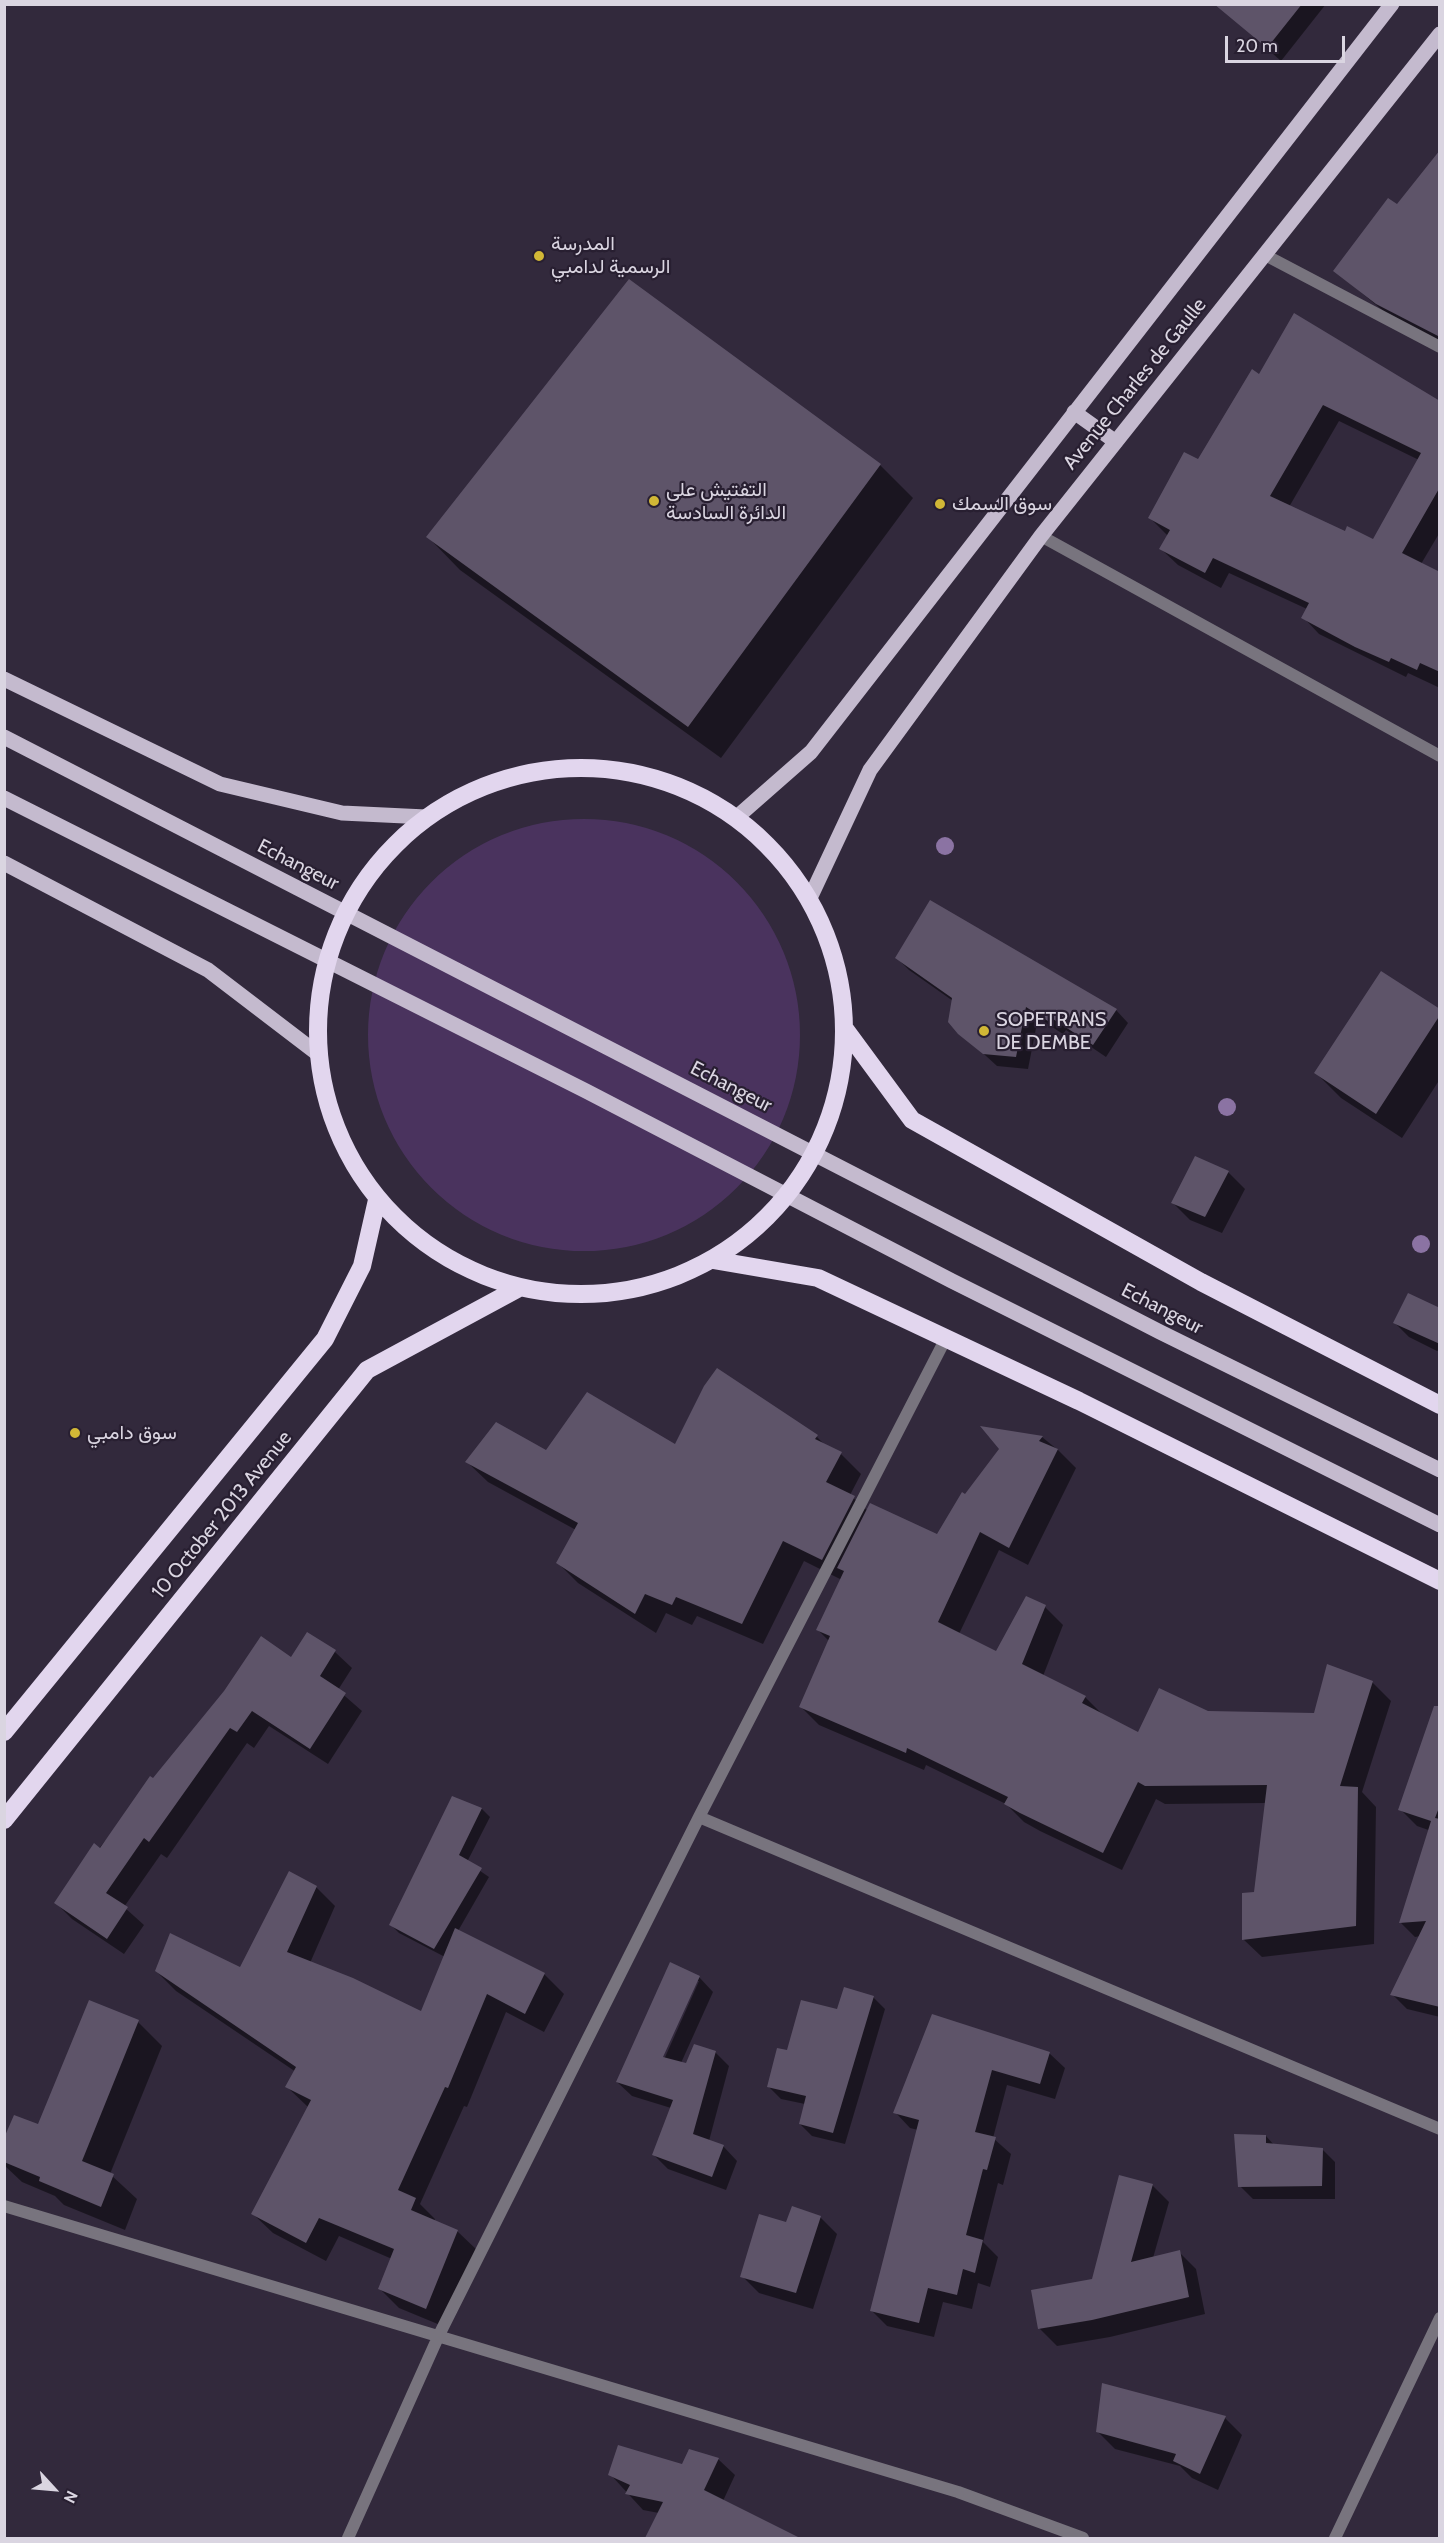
<!DOCTYPE html>
<html>
<head>
<meta charset="utf-8">
<style>
  body { margin:0 }
  #map { position:relative; width:1444px; height:2543px; overflow:hidden; background:#32293c; font-family:Cabin,sans-serif }
  canvas { display:block }
  .frame { position:absolute; inset:0; border:6px solid #dad5e1; pointer-events:none }
  .north { position:absolute; left:24px; top:2459px; width:60px; height:60px; -webkit-text-stroke:4px #281f31; paint-order:stroke; rotate:116deg; font-size:16px; font-weight:700; line-height:24px; text-align:center; color:#dad5e1 }
  .north::after { content:''; display:block; margin:auto; width:21px; height:27px; background:#dad5e1; clip-path:polygon(50% 0,100% 100%,50% 72%,0 100%) }
  .scale { position:absolute; left:1225px; top:36px; width:120px; height:27px; box-sizing:border-box; border:3px solid #dad5e1; border-top:0; padding-left:8px; font-size:18px; line-height:21px; white-space:nowrap; color:#dad5e1; -webkit-text-stroke:4px #281f31; paint-order:stroke }
</style>
</head>
<body>
<div id="map">
<canvas width="1444" height="2543"></canvas>
<div class="frame"></div>
<div class="north">N</div>
<div class="scale">20 m</div>
</div>
<script>
const ctx = document.querySelector('canvas').getContext('2d');
ctx.lineJoin = 'round';
function paint(path, color) { ctx.fillStyle = color; ctx.fill(path, 'evenodd'); }
function trace(path, color, width, dash) { ctx.strokeStyle = color; ctx.lineWidth = width; ctx.lineCap = dash ? 'butt' : 'round'; ctx.setLineDash(dash || []); ctx.stroke(path); }
function write(font, color, halo, rows, align = 'center') {
  ctx.font = font + ' Cabin,Vazirmatn,sans-serif'; ctx.lineWidth = 4.5; ctx.setLineDash([]); ctx.textBaseline = 'middle'; ctx.strokeStyle = halo; ctx.fillStyle = color; for (const [text, x, y, turn = 0] of rows) {
    ctx.save(); ctx.translate(x, y); ctx.rotate((+turn || 0) * Math.PI / 180); ctx.textAlign = isNaN(turn) ? turn : align; if (halo) ctx.strokeText(text, 0, 0); ctx.fillText(text, 0, 0); ctx.restore();
  }
}
const green = new Path2D(`
  M368 1035a216 216 0 1 1 432 0a216 216 0 1 1-432 0Z`);
const shadow = new Path2D(`
  M 1235,4 L 1326,4 L 1281,61 L 1228,14 Z
  M 1440,152 L 1440,343 L 1392,318 L 1335,271 L 1397,206 Z
  M 629,281 L 880,465 L 913,498 L 721,758 L 460,570 L 428,537 Z
  M 1259,376 L 1440,402 L 1440,532 L 1421,564 L 1440,573 L 1440,688 L 1408,673 L 1406,677 L 1319,634 L 1303,617 L 1307,609 L 1229,573 L 1221,588 L 1178,565 L 1161,549 L 1168,536 L 1150,518 L 1199,461 ZM 1339,421 L 1419,460 L 1374,541 L 1346,533 L 1289,507 Z
  M 897,958 L 1116,1010 L 1128,1023 L 1106,1057 L 1066,1030 L 1063,1034 L 1038,1018 L 1028,1069 L 997,1066 L 962,1034 L 953,1001 L 909,970 Z
  M 1440,1011 L 1440,1079 L 1402,1138 L 1341,1098 L 1316,1073 Z
  M 1228,1172 L 1245,1189 L 1222,1233 L 1190,1220 L 1173,1203 Z
  M 1440,1310 L 1440,1350 L 1437,1351 L 1409,1337 L 1395,1323 Z
  M 817,1437 L 827,1447 L 841,1454 L 861,1474 L 850,1495 L 868,1511 L 938,1536 L 966,1496 L 1042,1437 L 1058,1450 L 1076,1468 L 1028,1565 L 999,1550 L 959,1634 L 997,1653 L 1045,1607 L 1063,1625 L 1043,1676 L 1085,1697 L 1104,1716 L 1139,1734 L 1208,1713 L 1315,1714 L 1372,1682 L 1391,1701 L 1362,1792 L 1376,1807 L 1374,1944 L 1262,1957 L 1243,1939 L 1255,1893 L 1267,1803 L 1165,1804 L 1156,1799 L 1122,1870 L 1040,1831 L 1024,1822 L 1006,1804 L 926,1765 L 924,1770 L 819,1725 L 801,1707 L 829,1641 L 818,1630 L 842,1580 L 804,1561 L 763,1644 L 697,1616 L 692,1625 L 666,1613 L 656,1633 L 578,1583 L 558,1563 L 576,1530 L 488,1482 L 467,1462 L 546,1452 Z
  M 335,1652 L 352,1668 L 338,1690 L 362,1711 L 328,1764 L 269,1726 L 254,1748 L 247,1743 L 167,1858 L 161,1854 L 124,1907 L 144,1925 L 124,1954 L 72,1919 L 56,1903 L 153,1780 L 291,1659 Z
  M 1440,1751 L 1440,1834 L 1417,1826 L 1400,1809 Z
  M 453,1797 L 482,1809 L 490,1817 L 467,1862 L 489,1877 L 458,1931 L 544,1974 L 564,1994 L 544,2032 L 506,2012 L 467,2107 L 464,2106 L 420,2204 L 435,2219 L 434,2221 L 457,2231 L 477,2250 L 445,2327 L 399,2308 L 380,2289 L 392,2259 L 339,2236 L 326,2261 L 273,2233 L 253,2214 L 308,2107 L 287,2087 L 296,2072 L 176,1991 L 156,1971 L 241,1969 L 316,1887 L 335,1906 L 310,1963 L 422,2013 L 445,1957 L 399,1933 L 391,1925 Z
  M 1440,1873 L 1440,2017 L 1407,2009 L 1392,1994 L 1421,1936 L 1415,1937 L 1401,1923 Z
  M 670,1964 L 699,1977 L 713,1992 L 681,2063 L 687,2065 L 694,2045 L 715,2052 L 729,2066 L 709,2141 L 723,2146 L 737,2161 L 726,2190 L 668,2169 L 654,2155 L 671,2108 L 632,2096 L 617,2082 ZM 696,1981 L 699,1981 L 662,2064 L 659,2063 Z
  M 873,1997 L 885,2009 L 845,2144 L 812,2136 L 800,2124 L 805,2104 L 781,2099 L 769,2087 L 838,2011 Z
  M 933,2016 L 1049,2053 L 1065,2068 L 1055,2099 L 1007,2085 L 993,2138 L 1011,2154 L 1003,2185 L 998,2183 L 983,2242 L 998,2257 L 990,2287 L 978,2283 L 972,2309 L 943,2302 L 934,2337 L 887,2326 L 871,2310 L 918,2130 L 910,2128 L 895,2112 Z
  M 138,2022 L 162,2046 L 110,2174 L 137,2199 L 125,2230 L 64,2205 L 55,2196 L 22,2182 L 4,2165 L 4,2142 L 39,2126 Z
  M 1266,2136 L 1274,2145 L 1322,2149 L 1335,2162 L 1335,2199 L 1253,2199 L 1240,2186 Z
  M 1152,2185 L 1169,2202 L 1153,2258 L 1179,2252 L 1196,2269 L 1205,2314 L 1110,2337 L 1057,2346 L 1040,2329 L 1033,2291 L 1093,2281 Z
  M 820,2217 L 837,2234 L 813,2309 L 759,2293 L 742,2276 L 786,2224 Z
  M 1225,2418 L 1242,2435 L 1218,2490 L 1192,2478 L 1180,2466 L 1115,2449 L 1098,2432 Z
  M 718,2459 L 735,2475 L 723,2501 L 797,2538 L 647,2538 L 659,2513 L 643,2510 L 610,2474 L 683,2466 Z`);
const building = new Path2D(`
  M 1214,4 L 1302,4 L 1267,48 Z
  M 1440,150 L 1440,337 L 1376,304 L 1333,271 L 1388,198 L 1397,204 Z
  M 629,279 L 881,464 L 688,727 L 426,537 Z
  M 1294,313 L 1440,401 L 1440,487 L 1402,553 L 1440,572 L 1440,672 L 1420,663 L 1417,670 L 1391,658 L 1389,662 L 1355,647 L 1301,618 L 1309,603 L 1213,558 L 1205,573 L 1159,549 L 1170,530 L 1148,518 L 1184,452 L 1198,459 L 1252,369 L 1259,374 ZM 1323,405 L 1421,453 L 1373,539 L 1347,526 L 1345,531 L 1270,496 Z
  M 930,900 L 1117,1009 L 1093,1045 L 1053,1019 L 1051,1023 L 1026,1007 L 1016,1057 L 983,1054 L 958,1034 L 948,1022 L 952,998 L 895,958 Z
  M 1381,971 L 1440,1009 L 1440,1015 L 1376,1114 L 1314,1073 Z
  M 1195,1156 L 1229,1171 L 1205,1217 L 1171,1203 Z
  M 1408,1293 L 1440,1308 L 1440,1344 L 1393,1323 Z
  M 717,1368 L 818,1435 L 815,1439 L 842,1452 L 826,1482 L 855,1496 L 822,1560 L 783,1541 L 742,1624 L 676,1597 L 672,1605 L 645,1594 L 635,1614 L 556,1563 L 578,1523 L 465,1462 L 496,1422 L 546,1450 L 587,1392 L 675,1444 L 704,1386 Z
  M 980,1426 L 1043,1436 L 1039,1441 L 1058,1449 L 1009,1548 L 980,1532 L 938,1622 L 996,1651 L 1026,1596 L 1046,1605 L 1022,1664 L 1086,1696 L 1082,1703 L 1138,1732 L 1159,1688 L 1208,1711 L 1314,1713 L 1327,1664 L 1373,1681 L 1340,1786 L 1358,1787 L 1356,1926 L 1242,1940 L 1242,1893 L 1254,1892 L 1267,1785 L 1145,1786 L 1138,1782 L 1103,1853 L 1020,1813 L 1004,1804 L 1008,1797 L 907,1748 L 906,1753 L 799,1707 L 830,1636 L 816,1630 L 844,1571 L 837,1568 L 870,1503 L 937,1534 L 962,1492 L 965,1494 L 999,1449 Z
  M 307,1632 L 336,1650 L 320,1676 L 346,1693 L 310,1749 L 252,1711 L 237,1732 L 230,1728 L 149,1842 L 144,1838 L 106,1893 L 128,1907 L 107,1939 L 54,1903 L 94,1843 L 100,1848 L 150,1776 L 153,1778 L 224,1691 L 261,1636 L 291,1657 Z
  M 1434,1706 L 1440,1706 L 1440,1805 L 1435,1818 L 1440,1819 L 1440,2007 L 1390,1995 L 1426,1921 L 1399,1923 L 1431,1821 L 1398,1810 Z
  M 452,1796 L 482,1808 L 459,1855 L 482,1868 L 434,1949 L 389,1925 Z
  M 289,1871 L 317,1886 L 287,1952 L 353,1978 L 421,2011 L 455,1928 L 545,1973 L 525,2014 L 487,1994 L 448,2088 L 445,2087 L 398,2190 L 416,2198 L 411,2210 L 458,2230 L 426,2309 L 378,2289 L 394,2249 L 319,2218 L 306,2243 L 251,2214 L 311,2100 L 285,2087 L 296,2067 L 155,1971 L 170,1933 L 240,1967 Z
  M 670,1962 L 700,1976 L 663,2057 L 686,2063 L 694,2044 L 716,2051 L 693,2134 L 724,2145 L 712,2177 L 652,2155 L 673,2100 L 616,2082 Z
  M 844,1987 L 874,1996 L 833,2133 L 799,2124 L 806,2096 L 767,2087 L 777,2048 L 787,2050 L 801,2000 L 837,2009 Z
  M 89,2000 L 139,2020 L 82,2161 L 114,2174 L 101,2207 L 39,2181 L 40,2177 L 4,2162 L 4,2138 L 14,2115 L 38,2124 Z
  M 932,2014 L 1050,2052 L 1040,2084 L 992,2070 L 975,2132 L 996,2137 L 987,2170 L 983,2169 L 966,2235 L 983,2240 L 975,2273 L 963,2269 L 957,2295 L 928,2288 L 919,2323 L 870,2311 L 919,2120 L 893,2113 Z
  M 1234,2134 L 1266,2135 L 1266,2143 L 1323,2148 L 1322,2186 L 1238,2187 Z
  M 1119,2175 L 1153,2184 L 1131,2262 L 1180,2250 L 1189,2297 L 1092,2320 L 1038,2329 L 1031,2290 L 1092,2279 Z
  M 792,2206 L 821,2216 L 796,2293 L 740,2277 L 759,2214 L 786,2222 Z
  M 1102,2383 L 1226,2416 L 1200,2474 L 1173,2461 L 1176,2454 L 1096,2432 Z
  M 618,2445 L 682,2464 L 689,2449 L 719,2458 L 704,2490 L 800,2538 L 645,2538 L 663,2502 L 625,2494 L 630,2485 L 608,2475 Z`);
const street = new Path2D(`
  M 1265,255 L 1440,347
  M 1041,536 L 1440,756
  M 699,1817 L 1440,2129
  M 4,2206 L 958,2492 L 1083,2538
  M 348,2538 L 439,2335 L 699,1817 L 946,1338
  M 1335,2538 L 1440,2318`);
const primary = new Path2D(`
  M 1074,412 L 1116,442
  M 4,679 L 220,784 L 342,813 L 426,817
  M 4,737 L 1160,1332 L 1440,1470
  M 4,798 L 586,1091 L 952,1281 L 1440,1525
  M 737,817 L 811,752 L 1392,4
  M 4,863 L 208,970 L 318,1054
  M 810,898 L 870,770 L 1041,536 L 1440,34`);
const highway = new Path2D(`
  M318 1031a263 263 0 1 1 526 0a263 263 0 1 1-526 0Z
  M 845,1029 L 912,1120 L 1201,1282 L 1440,1405
  M 713,1260 L 818,1278 L 1079,1401 L 1440,1581
  M 4,1732 L 325,1339 L 362,1266 L 377,1200
  M 4,1820 L 367,1370 L 517,1289`);
const trees = [
  [945,846],
  [1227,1107],
  [1421,1244]
];
const markers = [
  [539,256,6,"#d1b736"],
  [654,501,6,"#d1b736"],
  [940,504,6,"#d1b736"],
  [984,1031,6,"#d1b736"],
  [75,1433,6,"#d1b736"]
];
const poiNames = [
  ["المدرسة",551,244],
  ["الرسمية لدامبي",551,267],
  ["التفتيش على",666,490],
  ["الدائرة السادسة",666,513],
  ["سوق السمك",952,504],
  ["SOPETRANS",996,1020],
  ["DE DEMBE",996,1043],
  ["سوق دامبي",87,1433]
];
const streetNames = [
  ["Avenue Charles de Gaulle",1135,384,-51],
  ["Echangeur",298,865,27],
  ["Echangeur",731,1087,27],
  ["Echangeur",1162,1309,27],
  ["10 October 2013 Avenue",222,1515,-51]
];
paint(green, '#4a335e');
paint(shadow, '#0007');
paint(building, '#5e5469');
trace(street, '#78747e', 12);
trace(primary, '#c4bace', 15);
trace(highway, '#e2d6ee', 18);
ctx.fillStyle = '#8b73a3';
for (const [x, y] of trees) { ctx.beginPath(); ctx.arc(x, y, 9, 0, 2 * Math.PI); ctx.fill(); }
for (const [x, y, r, color] of markers) { const dot = new Path2D(); dot.arc(x, y, r, 0, 2 * Math.PI); ctx.fillStyle = color; ctx.fill(dot); trace(dot, '#281f31', 2); }
write('20px', '#dad5e1', '#281f31', poiNames, 'left');
write('20px', '#dad5e1', '#281f31', streetNames);
</script>
</body>
</html>
